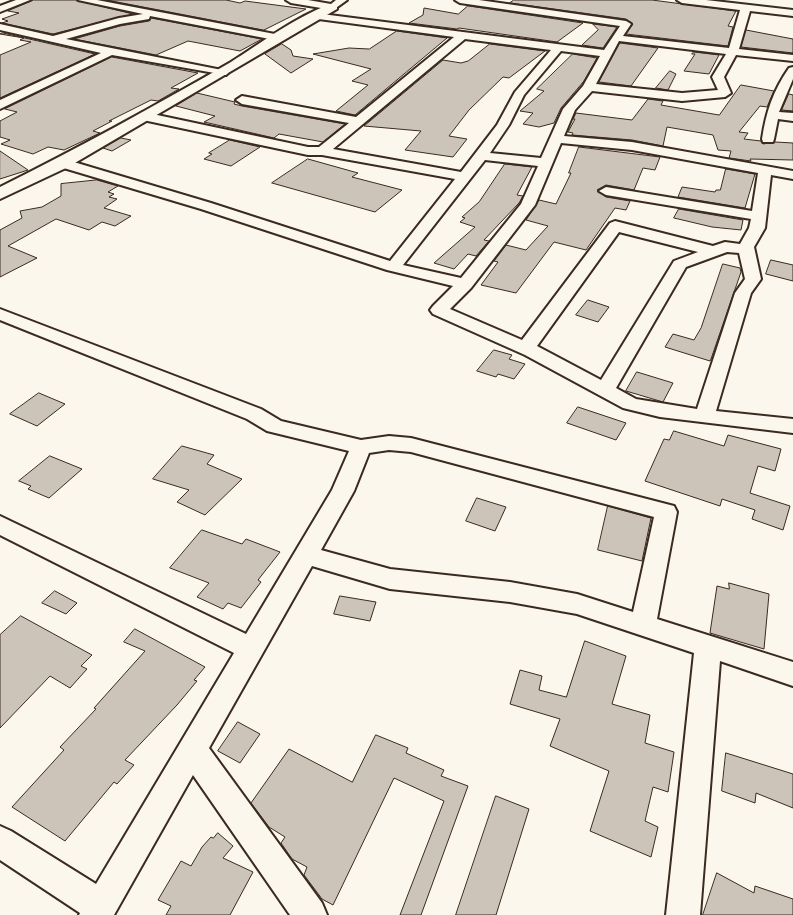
<!DOCTYPE html>
<html>
<head>
<meta charset="utf-8">
<style>
  body { margin:0 }
  canvas { display:block; background:#fbf7ec }
</style>
</head>
<body>
<canvas width="793" height="915"></canvas>
<script>
const ctx = document.querySelector('canvas').getContext('2d');
ctx.lineJoin = 'round';
function paint(path, color) { ctx.fillStyle = color; ctx.fill(path, 'evenodd'); }
function trace(path, color, width, dash) { ctx.strokeStyle = color; ctx.lineWidth = width; ctx.lineCap = dash ? 'butt' : 'round'; ctx.setLineDash(dash || []); ctx.stroke(path); }
const building = new Path2D(`
  M 34,0 L 76,0 L 133,14 L 53,34 L 2,23 L 8,21 L 2,19 L 19,13 L 8,11 Z
  M 107,0 L 226,0 L 240,3 L 245,1 L 306,9 L 264,30 Z
  M 514,0 L 652,0 L 736,11 L 728,26 L 733,27 L 728,46 L 626,34 L 633,24 L 626,19 L 510,3 Z
  M 468,6 L 469,6 L 583,23 L 557,42 L 459,28 L 457,29 L 409,23 L 423,15 L 424,8 L 458,14 Z
  M 151,18 L 262,39 L 240,51 L 188,41 L 156,55 L 74,39 L 120,26 L 149,21 Z
  M 593,24 L 617,27 L 603,48 L 582,45 L 598,30 Z
  M 746,30 L 793,39 L 793,53 L 741,47 Z
  M 397,31 L 447,38 L 355,115 L 336,111 L 368,85 L 352,81 L 371,69 L 313,54 L 349,48 L 369,49 Z
  M 3,33 L 95,54 L 0,98 L 0,55 L 31,42 L 20,40 L 24,38 L 0,34 Z
  M 620,43 L 658,48 L 631,86 L 599,82 Z
  M 282,44 L 291,50 L 293,56 L 313,59 L 291,73 L 265,54 Z
  M 490,44 L 545,51 L 509,78 L 503,77 L 469,110 L 449,136 L 467,139 L 453,157 L 405,150 L 421,131 L 364,126 L 443,60 L 461,63 L 468,61 Z
  M 694,52 L 719,55 L 709,74 L 684,71 L 695,54 L 692,54 Z
  M 573,54 L 597,58 L 584,81 L 561,108 L 554,123 L 539,127 L 523,124 L 533,113 L 520,111 L 544,91 L 537,89 Z
  M 112,57 L 198,73 L 171,88 L 179,89 L 158,101 L 151,100 L 109,121 L 112,121 L 93,131 L 100,133 L 64,150 L 48,147 L 33,154 L 1,144 L 10,140 L 0,137 L 0,121 L 17,112 L 5,109 Z
  M 670,71 L 676,74 L 668,90 L 656,88 Z
  M 741,85 L 774,91 L 767,107 L 760,106 L 739,132 L 748,133 L 744,139 L 761,141 L 763,144 L 775,142 L 793,143 L 793,160 L 750,159 L 751,161 L 729,158 L 731,151 L 718,150 L 713,135 L 667,127 L 663,146 L 632,140 L 572,135 L 573,133 L 568,132 L 575,119 L 573,119 L 576,113 L 632,120 L 648,99 L 663,101 L 661,105 L 719,115 Z
  M 197,93 L 235,102 L 234,104 L 242,106 L 345,124 L 323,142 L 279,134 L 274,138 L 204,122 L 215,116 L 176,106 Z
  M 789,94 L 793,95 L 793,111 L 782,110 Z
  M 121,138 L 131,140 L 112,151 L 103,148 Z
  M 230,140 L 260,147 L 231,166 L 204,159 L 212,154 L 209,153 Z
  M 579,147 L 660,157 L 655,170 L 643,168 L 634,190 L 606,185 L 597,190 L 606,197 L 630,201 L 626,210 L 615,208 L 586,250 L 554,242 L 516,293 L 481,285 L 498,262 L 494,261 L 506,245 L 526,250 L 548,226 L 526,220 L 539,200 L 556,204 L 571,173 L 569,173 Z
  M 0,151 L 28,170 L 0,179 Z
  M 308,159 L 358,173 L 352,177 L 402,190 L 375,212 L 272,183 Z
  M 505,164 L 532,167 L 517,195 L 523,196 L 519,203 L 484,240 L 489,241 L 476,256 L 468,254 L 454,269 L 434,263 L 475,227 L 460,222 L 465,218 L 462,217 L 479,202 Z
  M 726,169 L 755,174 L 745,208 L 678,197 L 682,187 L 715,192 L 716,190 L 720,190 Z
  M 97,180 L 118,186 L 108,192 L 114,194 L 109,197 L 117,199 L 104,208 L 131,216 L 115,226 L 102,222 L 89,230 L 56,219 L 8,246 L 37,258 L 0,277 L 0,230 L 22,218 L 20,211 L 42,207 L 61,196 L 61,184 Z
  M 679,209 L 743,220 L 741,230 L 712,227 L 674,218 Z
  M 771,260 L 793,265 L 793,281 L 766,274 Z
  M 723,264 L 740,268 L 741,272 L 711,359 L 710,361 L 665,347 L 673,334 L 694,340 L 701,328 Z
  M 588,300 L 609,307 L 598,322 L 576,315 Z
  M 494,350 L 512,355 L 509,359 L 525,364 L 514,379 L 498,374 L 496,377 L 477,371 Z
  M 637,372 L 673,383 L 663,402 L 626,391 Z
  M 39,393 L 65,404 L 37,426 L 10,414 Z
  M 578,407 L 626,423 L 616,440 L 567,423 Z
  M 674,431 L 724,446 L 728,435 L 781,449 L 775,471 L 758,466 L 750,493 L 790,506 L 783,530 L 752,519 L 755,510 L 722,499 L 720,506 L 645,481 L 664,439 L 669,440 Z
  M 182,446 L 214,455 L 207,464 L 242,479 L 205,515 L 177,502 L 189,490 L 153,479 Z
  M 50,456 L 82,469 L 49,498 L 28,489 L 31,486 L 19,481 Z
  M 477,498 L 506,507 L 495,531 L 466,521 Z
  M 608,506 L 651,518 L 642,561 L 598,550 Z
  M 202,530 L 242,544 L 246,539 L 280,552 L 258,580 L 261,582 L 241,608 L 228,603 L 223,609 L 197,597 L 209,583 L 170,568 Z
  M 729,583 L 769,594 L 764,649 L 710,633 L 717,586 L 729,589 Z
  M 55,591 L 77,603 L 66,614 L 42,603 Z
  M 340,596 L 376,602 L 370,621 L 334,614 Z
  M 21,616 L 92,655 L 81,666 L 87,669 L 70,688 L 50,676 L 0,728 L 0,635 Z
  M 135,629 L 205,667 L 194,680 L 197,681 L 177,705 L 125,760 L 134,765 L 117,784 L 114,782 L 65,841 L 12,807 L 64,750 L 60,747 L 96,709 L 94,708 L 145,651 L 124,642 Z
  M 585,641 L 626,656 L 612,704 L 650,715 L 645,743 L 674,752 L 668,792 L 653,787 L 645,821 L 658,827 L 651,857 L 590,831 L 609,771 L 550,746 L 560,719 L 510,704 L 520,670 L 542,676 L 539,690 L 566,697 Z
  M 238,722 L 260,734 L 240,763 L 218,751 Z
  M 376,735 L 408,748 L 406,753 L 444,770 L 441,776 L 468,786 L 421,915 L 400,915 L 444,801 L 394,778 L 333,905 L 322,899 L 304,875 L 307,867 L 292,859 L 281,843 L 285,837 L 269,827 L 251,803 L 289,749 L 352,782 Z
  M 726,753 L 793,774 L 793,808 L 756,793 L 755,803 L 722,791 Z
  M 496,796 L 529,809 L 496,915 L 456,915 Z
  M 218,833 L 233,846 L 223,858 L 253,872 L 230,915 L 166,915 L 171,906 L 158,900 L 181,861 L 191,866 L 202,847 L 211,837 L 213,838 Z
  M 717,873 L 754,893 L 755,886 L 793,899 L 793,915 L 703,915 Z`);
const minor = new Path2D(`
  M 16,0 L 30,0 L 0,12 L 0,6 Z
  M 78,0 L 97,0 L 280,35 L 285,38 L 280,41 L 150,16 L 149,19 L 120,24 L 66,39 L 222,70 L 228,73 L 226,75 L 112,55 L 0,109 L 0,100 L 101,53 L 0,30 L 0,24 L 53,36 L 119,18 L 143,14 Z
  M 286,0 L 308,0 L 331,4 L 336,0 L 347,0 L 333,10 L 291,3 Z
  M 455,0 L 479,0 L 626,21 L 631,24 L 623,36 L 729,48 L 740,10 L 682,3 L 677,0 L 706,0 L 793,10 L 793,16 L 750,11 L 739,49 L 793,55 L 793,61 L 736,55 L 724,77 L 731,93 L 725,97 L 682,101 L 592,91 L 575,110 L 564,136 L 632,142 L 793,171 L 793,179 L 771,175 L 765,228 L 754,247 L 761,279 L 751,293 L 716,411 L 793,419 L 793,433 L 660,417 L 623,408 L 525,355 L 433,314 L 430,310 L 433,306 L 453,286 L 387,270 L 201,209 L 57,166 L 55,163 L 62,159 L 67,160 L 211,203 L 390,261 L 455,179 L 322,155 L 308,155 L 143,120 L 137,116 L 143,112 L 308,147 L 319,147 L 349,123 L 242,104 L 236,100 L 242,96 L 356,117 L 454,37 L 311,18 L 309,16 L 314,13 L 604,50 L 620,26 L 460,3 ZM 465,39 L 551,50 L 515,92 L 497,125 L 461,172 L 333,149 ZM 619,41 L 726,54 L 712,77 L 718,90 L 682,93 L 596,84 ZM 561,51 L 600,56 L 583,86 L 563,109 L 541,158 L 490,153 L 509,125 L 524,95 ZM 561,143 L 632,150 L 758,173 L 752,211 L 606,187 L 599,191 L 606,195 L 751,219 L 749,228 L 740,244 L 725,242 L 713,246 L 615,221 L 610,223 L 522,340 L 450,309 L 471,288 L 535,205 ZM 485,160 L 538,166 L 521,204 L 461,278 L 403,265 ZM 619,232 L 698,252 L 674,261 L 601,380 L 537,346 ZM 727,252 L 739,253 L 745,279 L 735,293 L 697,409 L 636,399 L 616,388 L 686,267 Z
  M 793,67 L 793,79 L 779,112 L 793,113 L 793,121 L 778,119 L 774,139 L 773,142 L 763,142 L 762,139 C 766,112 773,91 789,68 Z
  M 0,309 L 261,409 L 281,421 L 361,440 L 389,436 L 411,438 L 674,506 L 677,512 L 657,619 L 793,662 L 793,686 L 720,661 L 700,915 L 666,915 L 694,653 L 577,614 L 510,602 L 390,589 L 312,566 L 209,748 L 322,903 L 327,915 L 290,915 L 193,775 L 114,915 L 79,915 L 80,913 L 0,860 L 0,826 L 11,831 L 96,884 L 234,653 L 0,535 L 0,516 L 246,634 L 332,490 L 349,451 L 267,431 L 247,419 L 0,320 ZM 389,450 L 411,452 L 654,517 L 633,612 L 577,594 L 510,582 L 390,569 L 321,550 L 354,491 L 369,453 Z`);
const tertiary = new Path2D(`
  M 333,4 L 337,5 L 337,9 L 68,167 L 0,199 L 0,187 C 78,148 155,106 231,62 C 258,45 304,11 333,4 Z`);
paint(building, '#ccc4b9');
trace(building, '#3b2a1e', 1);
trace(minor, '#3b2a1e', 4);
trace(tertiary, '#3b2a1e', 4);
paint(minor, '#fbf7ec');
paint(tertiary, '#fbf7ec');
</script>
</body>
</html>
